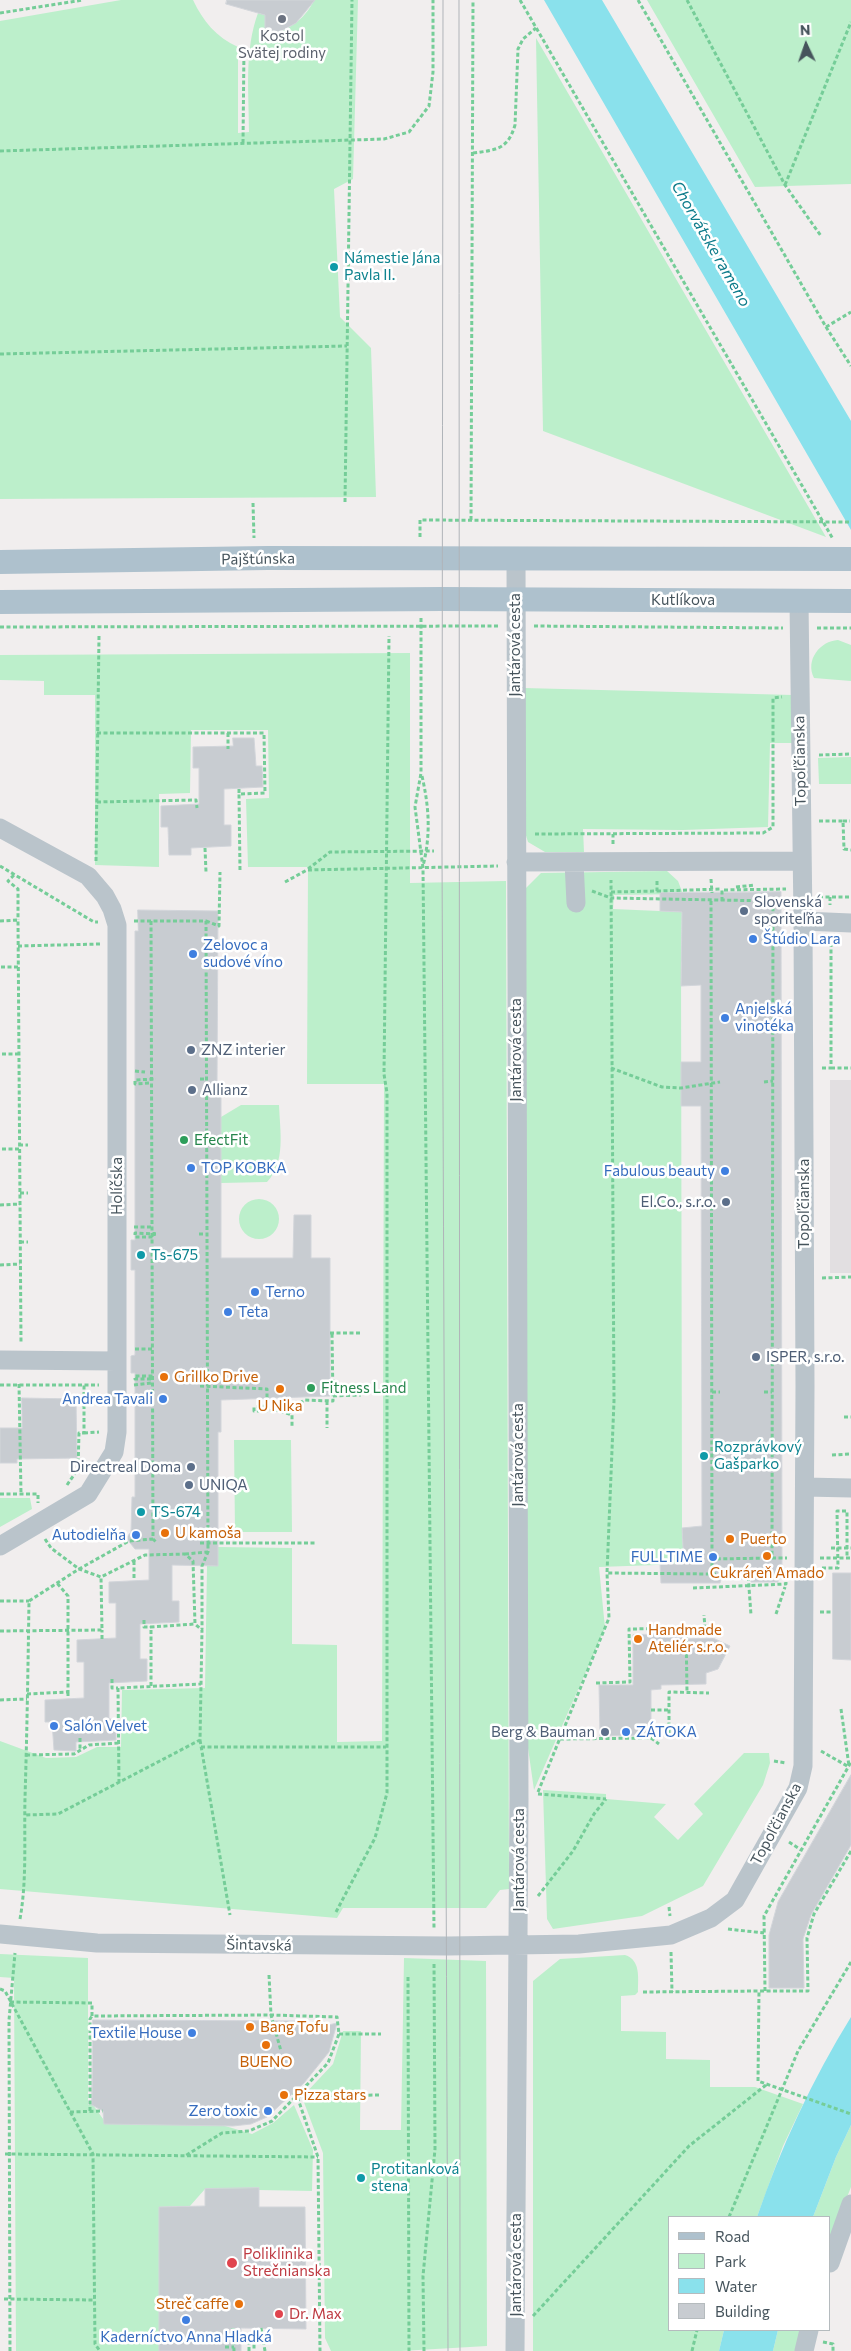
<!DOCTYPE html>
<html>
<head>
<meta charset="utf-8">
<style>
  body { margin:0 }
  #map { position:relative; width:851px; height:2351px; overflow:hidden; background:#f1eeee; font-family:Commissioner,sans-serif }
  canvas { display:block }
  .legend { position:absolute; left:668px; top:2216px; width:162px; height:115px; box-sizing:border-box; background:#fff; border:1px solid #b5bbbe; margin:0; padding:6px 9px; list-style:none; font-size:15px; color:#46545c }
  .legend li { display:flex; align-items:center; gap:10px; height:25px }
  .legend b { width:25px; border:1px solid #b5bbbe }
  .north { position:absolute; left:781px; top:20px; width:50px; height:50px; -webkit-text-stroke:4px #fff; paint-order:stroke; rotate:357deg; font-size:14px; font-weight:700; line-height:20px; text-align:center; color:#46545c }
  .north::after { content:''; display:block; margin:auto; width:18px; height:22px; background:#46545c; clip-path:polygon(50% 0,100% 100%,50% 72%,0 100%) }
</style>
</head>
<body>
<div id="map">
<canvas width="851" height="2351"></canvas>
<ul class="legend">
<li><b style="height:6px;background:#aec1cd"></b>Road</li>
<li><b style="height:14px;background:#bcefcb"></b>Park</li>
<li><b style="height:14px;background:#8ae1ec"></b>Water</li>
<li><b style="height:14px;background:#c8ccd1"></b>Building</li>
</ul>
<div class="north">N</div>
</div>
<script>
const ctx = document.querySelector('canvas').getContext('2d');
ctx.lineJoin = 'round';
function paint(path, color) { ctx.fillStyle = color; ctx.fill(path, 'evenodd'); }
function trace(path, color, width, dash) { ctx.strokeStyle = color; ctx.lineWidth = width; ctx.lineCap = dash ? 'butt' : 'round'; ctx.setLineDash(dash || []); ctx.stroke(path); }
function write(font, color, halo, rows, align = 'center') {
  ctx.font = font + ' Commissioner,sans-serif'; ctx.lineWidth = 5; ctx.setLineDash([]); ctx.textBaseline = 'middle'; ctx.strokeStyle = halo; ctx.fillStyle = color; for (const [text, x, y, turn = 0] of rows) {
    ctx.save(); ctx.translate(x, y); ctx.rotate((+turn || 0) * Math.PI / 180); ctx.textAlign = isNaN(turn) ? turn : align; if (halo) ctx.strokeText(text, 0, 0); ctx.fillText(text, 0, 0); ctx.restore();
  }
}
const education = new Path2D(`
  M 830,1080 L 851,1080 L 851,1273 L 830,1273 Z`);
const green = new Path2D(`
  M 121,0 L 193,0 C 203,21 216,37 238,47 L 238,133 L 249,132 C 249,92 244,51 258,13 L 265,15 L 265,36 C 286,32 305,20 314,0 L 358,0 L 353,179 L 334,189 L 340,317 L 371,348 L 376,497 L 0,499 L 0,21 Z
  M 647,0 L 851,0 L 851,184 L 755,187 Z
  M 536,38 L 826,537 L 543,431 Z
  M 838,640 L 851,645 L 851,681 L 814,678 C 805,660 820,641 838,640 Z
  M 410,653 L 410,883 L 506,881 L 509,1889 L 500,1890 L 486,1908 L 343,1908 L 337,1918 L 0,1889 L 0,1741 L 46,1758 L 76,1757 L 97,1747 L 121,1747 L 122,1690 L 205,1688 L 207,1566 L 218,1566 L 218,1547 L 292,1548 L 292,1644 L 337,1645 L 337,1742 L 382,1741 L 384,1084 L 307,1084 L 308,867 L 248,867 L 246,799 L 269,798 L 268,730 L 191,730 L 190,793 L 159,794 L 159,867 L 95,865 L 95,695 L 44,695 L 44,681 L 0,680 L 0,655 Z
  M 524,688 L 793,695 L 792,743 L 770,743 L 768,827 L 683,830 L 583,829 L 584,852 L 545,852 L 528,842 L 524,829 Z
  M 851,757 L 851,784 L 819,784 L 818,758 Z
  M 667,871 L 678,881 L 683,894 L 614,895 L 613,909 L 682,912 L 681,951 L 701,952 L 681,962 L 682,1528 L 684,1564 L 599,1567 L 605,1628 L 534,1790 L 526,1734 L 524,890 L 541,873 Z
  M 241,1105 L 279,1105 C 280,1131 286,1162 267,1182 L 221,1183 L 221,1117 Z
  M239 1219a20 20 0 1 1 40 0a20 20 0 1 1-40 0Z
  M 234,1440 L 291,1440 L 292,1532 L 235,1532 Z
  M 0,1498 L 30,1498 L 32,1509 L 0,1527 Z
  M 744,1753 L 769,1753 L 770,1763 L 763,1785 L 703,1886 L 642,1916 L 553,1929 L 547,1919 L 543,1790 L 606,1794 L 606,1799 L 666,1804 L 654,1817 L 678,1840 L 703,1814 L 694,1804 Z
  M 0,1954 L 88,1958 L 88,2105 L 93,2105 L 106,2123 L 222,2125 L 252,2134 L 273,2123 L 294,2105 L 313,2150 L 312,2191 L 205,2189 L 190,2206 L 159,2207 L 159,2351 L 16,2351 L 14,1978 L 0,1977 Z
  M 625,1955 C 641,1960 638,1978 638,1992 L 635,1995 L 621,1996 L 621,2031 L 666,2032 L 666,2059 L 710,2060 L 710,2087 L 755,2087 L 803,2104 L 783,2146 L 757,2217 L 670,2217 L 670,2330 L 724,2330 L 719,2351 L 533,2351 L 533,1981 L 560,1959 Z
  M 404,1958 L 486,1961 L 487,2346 L 401,2351 L 331,2351 L 325,2338 L 323,2153 L 302,2097 L 333,2064 L 343,2031 L 361,2031 L 360,2130 L 401,2130 Z
  M 851,2125 L 851,2187 L 830,2241 L 830,2217 L 813,2217 L 836,2157 Z
  M 778,2330 L 802,2330 L 796,2351 L 773,2351 Z`);
const water = new Path2D(`
  M 544,0 L 602,0 L 851,421 L 851,530 Z
  M 851,2017 L 851,2125 L 836,2157 L 813,2217 L 757,2217 C 781,2147 812,2080 851,2017 Z
  M 724,2330 L 778,2330 L 773,2351 L 719,2351 Z`);
const building = new Path2D(`
  M 227,0 L 315,0 L 296,23 L 276,34 L 265,36 L 265,15 L 226,4 Z
  M 233,738 L 254,738 L 256,766 L 262,766 L 263,787 L 224,789 L 224,825 L 231,825 L 231,846 L 191,848 L 191,855 L 169,855 L 168,827 L 161,827 L 161,806 L 199,804 L 199,768 L 193,768 L 193,747 L 233,746 Z
  M 781,892 L 782,1577 L 778,1577 L 778,1582 L 751,1582 L 751,1579 L 721,1579 L 720,1583 L 661,1583 L 660,1564 L 684,1564 L 682,1528 L 702,1526 L 701,1106 L 681,1106 L 681,1062 L 701,1062 L 701,985 L 681,986 L 682,912 L 660,911 L 660,893 Z
  M 138,910 L 218,911 L 217,1084 L 221,1084 L 221,1258 L 293,1258 L 294,1215 L 311,1215 L 311,1258 L 330,1258 L 330,1396 L 221,1400 L 221,1432 L 218,1432 L 218,1566 L 172,1565 L 172,1601 L 179,1601 L 179,1622 L 140,1624 L 140,1659 L 147,1659 L 147,1681 L 109,1683 L 109,1719 L 116,1719 L 116,1740 L 76,1742 L 76,1751 L 54,1750 L 52,1722 L 45,1722 L 45,1700 L 84,1698 L 84,1662 L 77,1662 L 77,1640 L 116,1638 L 116,1603 L 109,1603 L 109,1582 L 149,1580 L 149,1549 L 135,1549 L 126,1538 L 131,1532 L 132,1497 L 135,1497 L 135,1373 L 131,1373 L 131,1356 L 135,1355 L 135,1270 L 131,1270 L 131,1240 L 135,1240 L 135,931 L 138,931 Z
  M 22,1398 L 76,1399 L 77,1458 L 17,1459 L 17,1463 L 0,1463 L 0,1428 L 22,1428 Z
  M 833,1573 L 851,1573 L 851,1660 L 833,1659 Z
  M 683,1634 L 684,1639 L 713,1638 L 730,1646 L 718,1669 L 706,1673 L 706,1684 L 661,1685 L 661,1689 L 651,1690 L 651,1735 L 600,1736 L 599,1685 L 633,1685 L 633,1635 Z
  M 851,1775 L 851,1845 L 811,1915 L 803,1939 L 804,1988 L 769,1988 L 769,1935 L 778,1902 Z
  M 93,2020 L 299,2021 L 307,2030 L 337,2023 L 329,2052 L 304,2083 L 267,2117 L 251,2124 L 233,2126 L 104,2124 L 103,2111 L 92,2105 Z
  M 259,2188 L 259,2207 L 305,2207 L 306,2329 L 241,2328 L 241,2351 L 159,2351 L 159,2207 L 205,2206 L 205,2189 Z`);
const path = new Path2D(`
  M 520,0 L 833,539
  M 638,0 L 826,327 L 851,366
  M 687,0 L 785,185 L 821,236
  M 0,13 L 83,0
  M 243,143 L 244,47
  M 0,151 L 384,139 L 409,132 L 429,106 L 433,72 L 433,0
  M 473,153 C 497,150 508,149 515,125 L 518,49 L 523,39 L 536,28
  M 785,185 L 851,22
  M 826,327 L 851,312
  M 0,354 L 347,346
  M 345,502 L 352,0
  M 253,503 L 254,538
  M 471,520 L 473,0
  M 420,537 L 420,520 L 851,522
  M 421,618 L 421,773 L 415,807 L 423,868 L 434,1928
  M 534,626 L 783,628
  M 0,627 L 498,626
  M 817,628 L 851,628
  M 97,733 L 264,733 L 265,793 L 239,794 L 240,871
  M 228,733 L 228,749
  M 819,755 L 851,754
  M 422,776 C 429,807 431,834 423,866
  M 239,789 L 239,794
  M 97,802 L 196,800 L 197,808
  M 819,821 L 843,821 L 844,849 L 851,850
  M 843,821 L 850,821
  M 535,834 L 763,833 L 773,827 L 773,698 L 782,697
  M 613,844 L 613,834
  M 205,848 L 206,872
  M 96,861 L 99,636
  M 0,866 L 94,922 L 98,922
  M 308,869 L 330,852 L 434,851
  M 14,875 L 8,881 L 18,889 L 18,920
  M 711,879 L 712,893
  M 285,882 L 307,870 L 498,866
  M 736,887 L 755,885
  M 592,891 L 611,898 L 773,901 L 772,1558 L 712,1559 L 712,1574 L 607,1573
  M 657,891 L 722,889
  M 611,892 L 657,891 L 657,879
  M 819,897 L 851,897
  M 830,897 L 830,905
  M 711,901 L 712,1559
  M 722,901 L 722,890 L 786,889
  M 0,921 L 18,920 L 21,1343
  M 134,921 L 206,921 L 208,1552 L 202,1566 L 202,1629
  M 151,921 L 153,1539 L 156,1542
  M 206,921 L 219,926 L 220,872
  M 18,946 L 100,944
  M 1,967 L 18,967
  M 2,1054 L 19,1054
  M 611,1068 L 662,1087 L 681,1088 L 720,1082
  M 822,1068 L 831,1068 L 831,939
  M 831,1068 L 851,1068
  M 135,1071 L 145,1072
  M 200,1079 L 206,1079
  M 764,1082 L 773,1081
  M 149,1083 L 135,1084 L 135,1080 L 156,1079
  M 19,1145 L 28,1145
  M 2,1149 L 19,1149
  M 20,1193 L 28,1193
  M 0,1205 L 20,1204
  M 134,1227 L 152,1227
  M 154,1232 L 154,1237 L 135,1237 L 135,1233 L 156,1234
  M 199,1234 L 206,1234
  M 20,1242 L 28,1242
  M 0,1265 L 20,1264
  M 822,1278 L 851,1277
  M 330,1333 L 361,1333
  M 135,1349 L 153,1349
  M 151,1379 L 135,1379 L 135,1376 L 153,1376
  M 19,1384 L 21,1494
  M 0,1385 L 99,1385
  M 134,1385 L 151,1383
  M 200,1386 L 267,1389 L 267,1406 L 254,1407 L 254,1411 L 292,1410 L 304,1400 L 333,1401 L 332,1333
  M 712,1392 L 720,1392
  M 764,1392 L 772,1392
  M 333,1396 L 361,1395
  M 327,1401 L 327,1428
  M 280,1411 L 292,1415 L 292,1428
  M 844,1417 L 851,1417
  M 84,1433 L 99,1432
  M 832,1455 L 851,1454
  M 67,1485 L 78,1469 L 79,1433 L 84,1433 L 84,1385
  M 0,1494 L 38,1494 L 38,1503
  M 45,1539 L 51,1548 L 79,1569 L 129,1541 L 153,1539
  M 200,1543 L 315,1543
  M 831,1548 L 851,1548
  M 185,1554 L 208,1552
  M 772,1558 L 787,1558
  M 820,1558 L 851,1558
  M 134,1561 L 134,1580
  M 822,1568 L 838,1568 L 837,1511 L 847,1511 L 847,1558
  M 712,1574 L 748,1574 L 751,1615
  M 693,1588 L 786,1584 L 786,1582
  M 0,1601 L 29,1601
  M 820,1612 L 833,1612
  M 776,1614 L 785,1587
  M 144,1620 L 144,1627 L 151,1627
  M 686,1628 L 687,1692
  M 0,1631 L 102,1630 L 101,1577
  M 102,1639 L 102,1630
  M 112,1679 L 112,1688 L 118,1688
  M 596,1683 L 630,1682 L 629,1629 L 705,1628 L 704,1615
  M 151,1686 L 151,1627 L 195,1624
  M 68,1692 L 68,1698
  M 27,1694 L 68,1692 L 68,1596 L 57,1583
  M 0,1700 L 27,1699
  M 841,1709 L 849,1766
  M 651,1710 L 669,1710
  M 669,1733 L 669,1692 L 709,1693
  M 80,1738 L 80,1750
  M 560,1739 L 651,1738 L 659,1744
  M 200,1740 L 230,1915
  M 201,1747 L 386,1747
  M 821,1751 L 849,1767
  M 26,1755 L 74,1754 L 89,1745 L 119,1743
  M 774,1761 L 786,1763
  M 119,1783 L 118,1688 L 201,1684
  M 538,1792 L 609,1618 L 607,1573 L 614,1401 L 611,880
  M 538,1794 L 606,1799
  M 789,1842 L 801,1850
  M 851,1851 L 814,1914 L 807,1938 L 808,1991 L 759,1991 L 758,2081 L 851,2114
  M 538,1896 L 573,1851 L 594,1814 L 606,1799
  M 669,1907 L 670,1916
  M 336,1912 L 375,1838 L 387,1793 L 387,1093 L 384,1074 L 389,636
  M 20,1919 C 27,1880 24,1839 25,1798 C 27,1733 28,1667 29,1601 L 79,1569 L 101,1577 L 145,1555 L 185,1554 L 193,1561 L 195,1624 L 202,1630 L 200,1740 L 58,1814 L 25,1815
  M 728,1929 L 764,1933
  M 671,1952 L 672,1992
  M 269,1975 L 271,2015 L 281,2051
  M 408,1977 L 409,2351
  M 0,1989 L 5,1991 L 93,2154 L 95,2344 L 100,2351
  M 765,1991 L 764,1916 L 851,1762
  M 643,1992 L 759,1991
  M 10,2002 L 92,2003 L 92,2016 L 271,2015 L 337,2017 L 339,2034 L 328,2063 L 272,2121 L 249,2131 L 222,2133 L 185,2156
  M 339,2034 L 381,2034
  M 293,2093 L 297,2096 L 318,2157 L 320,2351
  M 297,2096 L 380,2095
  M 90,2111 L 90,2019 L 92,2016
  M 70,2112 L 103,2111
  M 5,2154 L 318,2157
  M 729,2217 L 798,2051 L 851,1962
  M 4,2299 L 94,2300
  M 533,2316 L 689,2146 L 766,2085
  M 233,2328 L 234,2351
  M 261,2328 L 265,2351
  M 823,2342 L 833,2344 L 833,2351
  M 225,2347 L 234,2347
  M 10,2351 L 9,2020 L 15,1953
  M 249,2351 L 249,2334 L 254,2334 L 254,2351
  M 424,2351 L 423,2276 L 435,2149 L 434,1962
  M 692,2351 L 697,2330`);
const minor = new Path2D(`
  M 0,828 L 88,876 L 105,896 L 112,909 L 117,925 L 117,1432 L 114,1452 L 88,1494 L 0,1546
  M 516,862 L 802,861
  M 574,862 L 576,903
  M 803,921 L 851,923
  M 0,1360 L 117,1361
  M 805,1487 L 851,1488
  M 0,1934 L 97,1943 L 448,1946 L 579,1944 L 671,1935 L 711,1918 L 735,1900 L 798,1788 L 803,1766 L 805,1386 L 803,921 L 799,601
  M 830,2263 L 851,2204
  M 515,2351 L 519,1798 L 516,558
  M 804,2351 L 809,2330`);
const major = new Path2D(`
  M 0,562 L 268,558 L 851,559
  M 0,602 L 442,599 L 851,601`);
const tram = new Path2D(`
  M 443,0 L 442,851 L 448,2351
  M 459,0 L 460,2351`);
const markers = [
  [282,19,5,"#6b7280"],
  [334,267,5,"#0f9aa8"],
  [744,911,5,"#5c6f8a"],
  [753,939,5,"#3f7fe0"],
  [193,954,5,"#3f7fe0"],
  [725,1018,5,"#3f7fe0"],
  [191,1050,5,"#5c6f8a"],
  [192,1090,5,"#5c6f8a"],
  [184,1140,5,"#2e9e5b"],
  [191,1168,5,"#3f7fe0"],
  [725,1171,5,"#3f7fe0"],
  [726,1202,5,"#5c6f8a"],
  [141,1255,5,"#0f9aa8"],
  [255,1292,5,"#3f7fe0"],
  [228,1312,5,"#3f7fe0"],
  [756,1357,5,"#5c6f8a"],
  [164,1377,5,"#e8710a"],
  [311,1388,5,"#2e9e5b"],
  [280,1389,5,"#e8710a"],
  [163,1399,5,"#3f7fe0"],
  [704,1456,5,"#0f9aa8"],
  [191,1467,5,"#5c6f8a"],
  [189,1485,5,"#5c6f8a"],
  [141,1512,5,"#0f9aa8"],
  [165,1533,5,"#e8710a"],
  [136,1535,5,"#3f7fe0"],
  [730,1539,5,"#e8710a"],
  [767,1556,5,"#e8710a"],
  [713,1557,5,"#3f7fe0"],
  [638,1639,5,"#e8710a"],
  [54,1726,5,"#3f7fe0"],
  [605,1732,5,"#5c6f8a"],
  [626,1732,5,"#3f7fe0"],
  [250,2027,5,"#e8710a"],
  [192,2033,5,"#3f7fe0"],
  [266,2045,5,"#e8710a"],
  [284,2095,5,"#e8710a"],
  [268,2111,5,"#3f7fe0"],
  [361,2178,5,"#0f9aa8"],
  [232,2263,6,"#e0444e"],
  [239,2304,5,"#e8710a"],
  [279,2314,5,"#e0444e"],
  [186,2320,5,"#3f7fe0"]
];
const worshipNames = [
  ["Kostol",282,36],
  ["Svätej rodiny",282,53]
];
const cultureNames = [
  ["Námestie Jána",344,258],
  ["Pavla II.",344,275],
  ["Ts-675",151,1255],
  ["Rozprávkový",714,1447],
  ["Gašparko",714,1464],
  ["TS-674",151,1512],
  ["Protitanková",371,2169],
  ["stena",371,2186]
];
const streetNames = [
  ["Pajštúnska",258,559,-1],
  ["Kutlíkova",683,600],
  ["Jantárová cesta",515,645,-90],
  ["Topoľčianska",800,761,-91],
  ["Jantárová cesta",516,1050,-90],
  ["Holíčska",117,1186,-90],
  ["Topoľčianska",804,1204,-90],
  ["Jantárová cesta",518,1455,-90],
  ["Topoľčianska",776,1824,-62],
  ["Jantárová cesta",519,1860,-90],
  ["Šintavská",259,1945,1],
  ["Jantárová cesta",516,2265,-90]
];
const serviceNames = [
  ["Slovenská",754,902],
  ["sporiteľňa",754,919],
  ["ZNZ interier",201,1050],
  ["Allianz",202,1090],
  ["El.Co., s.r.o.",716,1202,"right"],
  ["ISPER, s.r.o.",766,1357],
  ["Directreal Doma",181,1467,"right"],
  ["UNIQA",199,1485],
  ["Berg & Bauman",595,1732,"right"]
];
const shopNames = [
  ["Štúdio Lara",763,939],
  ["Zelovoc a",203,945],
  ["sudové víno",203,962],
  ["Anjelská",735,1009],
  ["vinotéka",735,1026],
  ["TOP KOBKA",201,1168],
  ["Fabulous beauty",715,1171,"right"],
  ["Terno",265,1292],
  ["Teta",238,1312],
  ["Andrea Tavali",153,1399,"right"],
  ["Autodielňa",126,1535,"right"],
  ["FULLTIME",703,1557,"right"],
  ["Salón Velvet",64,1726],
  ["ZÁTOKA",636,1732],
  ["Textile House",182,2033,"right"],
  ["Zero toxic",258,2111,"right"],
  ["Kaderníctvo Anna Hladká",186,2337,"center"]
];
const leisureNames = [
  ["EfectFit",194,1140],
  ["Fitness Land",321,1388]
];
const foodNames = [
  ["Grillko Drive",174,1377],
  ["U Nika",280,1406,"center"],
  ["U kamoša",175,1533],
  ["Puerto",740,1539],
  ["Cukráreň Amado",767,1573,"center"],
  ["Handmade",648,1630],
  ["Ateliér s.r.o.",648,1647],
  ["Bang Tofu",260,2027],
  ["BUENO",266,2062,"center"],
  ["Pizza stars",294,2095],
  ["Streč caffe",229,2304,"right"]
];
const healthNames = [
  ["Poliklinika",243,2254],
  ["Strečnianska",243,2271],
  ["Dr. Max",289,2314]
];
const waterNames = [
  ["Chorvátske rameno",711,244,60]
];
paint(education, '#e2dfe1');
paint(green, '#bcefcb');
paint(water, '#8ae1ec');
paint(building, '#c8ccd1');
trace(building, '#d2d5da', 1);
trace(path, '#75cd98', 3, [4, 2.5]);
trace(minor, '#bac4cb', 19);
trace(major, '#aec1cd', 24);
trace(tram, '#b0b4b9', 1);
for (const [x, y, r, color] of markers) { const dot = new Path2D(); dot.arc(x, y, r, 0, 2 * Math.PI); ctx.fillStyle = color; ctx.fill(dot); trace(dot, '#fff', 2); }
write('15px', '#5b616d', '#fff', worshipNames);
write('15px', '#0d838f', '#fff', cultureNames, 'left');
write('15px', '#46545c', '#fff', streetNames);
write('15px', '#4e5e75', '#fff', serviceNames, 'left');
write('15px', '#366cbe', '#fff', shopNames, 'left');
write('15px', '#27864d', '#fff', leisureNames, 'left');
write('15px', '#c56008', '#fff', foodNames, 'left');
write('15px', '#be3a42', '#fff', healthNames, 'left');
write('italic 16px', '#0e7c8b', '#fff', waterNames);
</script>
</body>
</html>
